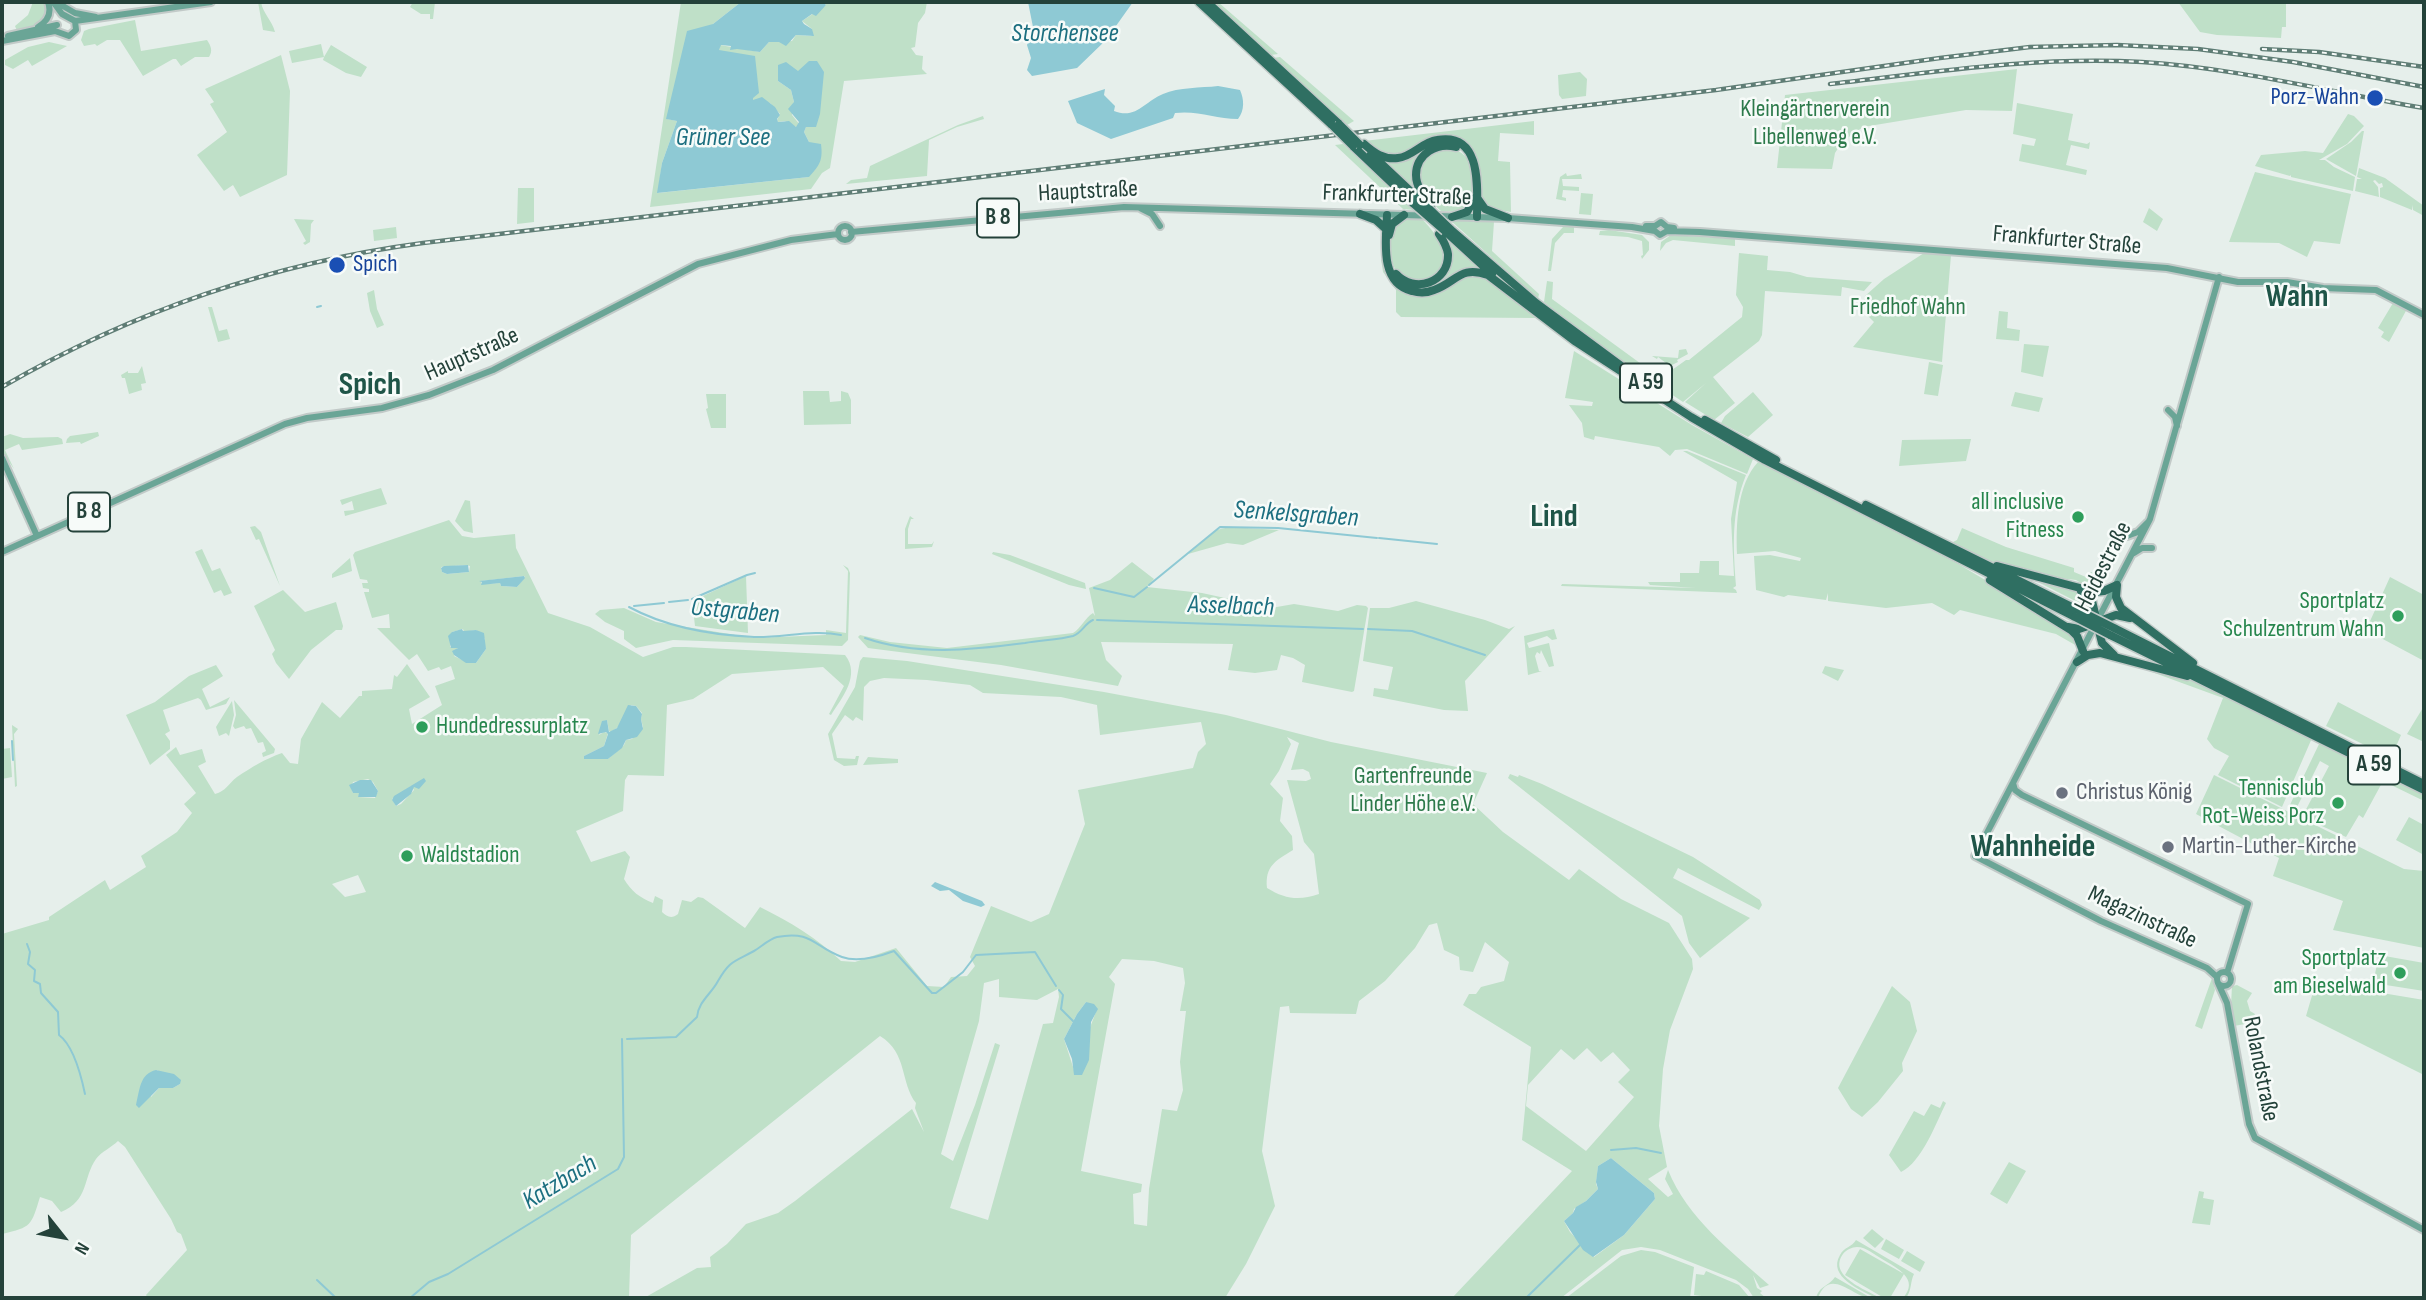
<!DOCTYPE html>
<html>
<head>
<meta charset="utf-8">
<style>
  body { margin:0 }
  #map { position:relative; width:2426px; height:1300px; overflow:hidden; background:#e6efeb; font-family:"Sofia Sans Condensed",sans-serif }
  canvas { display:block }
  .frame { position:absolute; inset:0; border:4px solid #24423a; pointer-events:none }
  .north { position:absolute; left:28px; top:1202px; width:70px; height:70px; -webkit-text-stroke:5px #f7fbf9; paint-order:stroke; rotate:121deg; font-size:19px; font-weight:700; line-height:28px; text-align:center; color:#24423a }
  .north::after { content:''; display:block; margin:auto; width:24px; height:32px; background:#24423a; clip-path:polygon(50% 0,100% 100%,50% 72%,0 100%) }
</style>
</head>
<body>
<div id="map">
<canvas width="2426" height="1300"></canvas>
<div class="frame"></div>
<div class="north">N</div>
</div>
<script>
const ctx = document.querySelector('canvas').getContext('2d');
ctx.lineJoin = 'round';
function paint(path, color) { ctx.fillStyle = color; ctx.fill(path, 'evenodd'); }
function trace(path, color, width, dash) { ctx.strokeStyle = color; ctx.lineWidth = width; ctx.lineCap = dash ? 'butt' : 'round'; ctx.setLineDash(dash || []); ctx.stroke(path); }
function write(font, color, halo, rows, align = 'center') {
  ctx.font = font + ' "Sofia Sans Condensed",sans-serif'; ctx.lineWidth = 5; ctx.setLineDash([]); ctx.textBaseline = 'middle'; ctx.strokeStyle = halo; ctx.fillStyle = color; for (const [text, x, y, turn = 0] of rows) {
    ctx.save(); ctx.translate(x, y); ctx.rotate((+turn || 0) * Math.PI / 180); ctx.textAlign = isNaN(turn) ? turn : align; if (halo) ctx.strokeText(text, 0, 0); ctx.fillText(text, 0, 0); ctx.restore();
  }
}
const green = new Path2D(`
  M 33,2 L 46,2 L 47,17 L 36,27 L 17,31 L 15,26 L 28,15 Z
  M 258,2 L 261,2 C 263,14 272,20 275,32 L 263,30 Z
  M 413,2 L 435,2 L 433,19 L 430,19 L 430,14 L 421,14 L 410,7 Z
  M 681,2 L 741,2 L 713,24 L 667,119 L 677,121 L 662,163 L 658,193 L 809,177 L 809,142 L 804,132 L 806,127 L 798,71 L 778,81 L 791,90 L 794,102 L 792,115 L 800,125 L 796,127 L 785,121 L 778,122 L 777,120 L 780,114 L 770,103 L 753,101 L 719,50 L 720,45 L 760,52 L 769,42 L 792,41 L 796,35 L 812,36 L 812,29 L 802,21 L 826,5 L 823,2 L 927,2 L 925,13 L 918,23 L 915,47 L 911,48 L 916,55 L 923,56 L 922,69 L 927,74 L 844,81 L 830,168 L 822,173 L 811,189 L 650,207 Z
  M 1212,2 L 1218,2 L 1278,54 L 1271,55 Z
  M 2178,2 L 2286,2 L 2286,27 L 2282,27 L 2281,38 L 2217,35 L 2200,32 Z
  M 135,20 L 141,51 L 207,40 C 211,46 213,51 209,57 L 195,57 L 181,66 L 176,59 L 173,59 L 143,76 L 120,40 L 107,40 L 97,46 L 95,44 L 84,46 L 81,40 L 84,31 L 89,29 Z
  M 49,42 L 67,46 L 32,66 L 28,60 L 13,69 L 5,65 L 5,60 L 28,47 Z
  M 321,44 L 324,57 L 331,45 L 367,67 L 361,77 L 346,73 L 323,60 L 324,57 L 292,63 L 289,51 Z
  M 281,55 L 290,91 L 287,175 L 240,197 L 233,185 L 224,191 L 197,155 L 227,132 L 210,104 L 214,102 L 205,89 Z
  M 1280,57 L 1354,121 L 1347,125 L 1273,58 Z
  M 2017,69 L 2012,111 L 1966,110 L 1863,127 L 1842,142 L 1835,153 L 1832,169 L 1777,168 L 1785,95 Z
  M 1580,72 L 1587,79 L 1586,96 L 1562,99 L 1559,95 L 1558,75 Z
  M 2017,103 L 2073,114 L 2068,140 L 2087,144 L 2090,142 L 2089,149 L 2071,145 L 2066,165 L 2087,170 L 2086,175 L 2019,161 L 2022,144 L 2034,146 L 2036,139 L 2013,134 Z
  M 2348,114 L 2354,116 L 2364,126 L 2347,144 L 2319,160 L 2325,160 L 2334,167 L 2355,177 L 2353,191 L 2291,177 L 2291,175 L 2290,176 L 2255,166 L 2261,155 L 2305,151 L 2323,153 Z
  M 983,116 L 984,119 L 957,127 L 929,140 L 927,176 L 846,184 L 851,180 L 867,178 L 870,166 L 958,125 Z
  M 1534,121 L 1534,135 L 1500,133 L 1498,161 L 1510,162 L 1511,212 L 1494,209 L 1481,201 L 1478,167 L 1453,139 L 1405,153 L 1385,155 L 1364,141 Z
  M 2362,131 L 2364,131 L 2356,176 L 2326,159 L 2351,142 Z
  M 1449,142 L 1461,148 L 1450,145 L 1421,156 L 1417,193 L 1379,157 L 1385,159 L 1429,144 Z
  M 1343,144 L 1414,210 L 1403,209 L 1335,145 Z
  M 1442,148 C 1447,149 1454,149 1458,151 C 1478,160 1475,192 1469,208 L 1461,211 L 1441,211 C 1423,194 1415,183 1424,159 Z
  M 2359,168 L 2385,178 L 2424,206 L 2424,216 L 2413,210 L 2413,205 L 2412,210 L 2380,197 L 2380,188 L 2383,187 L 2382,183 L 2379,184 L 2375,180 L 2373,181 L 2378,187 L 2379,197 L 2355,191 L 2357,179 L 2362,179 L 2357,177 Z
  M 2255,172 L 2351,194 L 2340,244 L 2314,241 L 2307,257 L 2279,243 L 2229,242 Z
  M 1566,173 L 1567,176 L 1581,174 L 1582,179 L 1562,179 L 1563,186 L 1579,187 L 1579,191 L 1563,190 L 1562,197 L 1566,198 L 1566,201 L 1556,199 L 1560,177 Z
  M 518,188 L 534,188 L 534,222 L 517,224 Z
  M 1581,193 L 1593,194 L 1591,215 L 1579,214 Z
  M 2149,208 L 2163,219 L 2157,231 L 2143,222 Z
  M 1405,218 L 1421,218 C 1435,232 1460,263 1433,277 C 1428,280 1422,281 1416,283 L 1397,273 L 1391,260 L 1391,232 L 1393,225 Z
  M 294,219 L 314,220 L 311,224 L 310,242 L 305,245 L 303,243 L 306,241 Z
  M 1450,220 L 1494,222 L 1492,251 L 1539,294 L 1538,299 Z
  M 396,227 L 397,238 L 374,241 L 373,230 Z
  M 1563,227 L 1574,227 L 1574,233 L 1564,233 L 1555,243 L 1551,271 L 1548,271 L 1552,239 Z
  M 1609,230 L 1642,235 L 1649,242 L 1649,250 L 1642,259 L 1641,256 L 1643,255 L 1642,241 L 1628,237 L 1599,235 L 1600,231 Z
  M 1441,233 L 1486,273 L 1482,271 L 1417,291 L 1390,269 L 1424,286 L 1447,265 Z
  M 1671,235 L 1735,239 L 1735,246 L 1673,240 L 1666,243 L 1660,251 L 1661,242 Z
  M 1739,253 L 1768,256 L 1767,270 L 1790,272 L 1807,277 L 1872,282 L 1864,291 L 1842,287 L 1841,296 L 1765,291 L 1762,335 L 1759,341 L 1713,377 L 1735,403 L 1714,420 L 1685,402 L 1706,383 L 1683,402 L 1608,352 L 1544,302 L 1547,281 L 1553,282 L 1552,299 L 1655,374 L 1662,366 L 1672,370 L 1686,360 L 1689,360 L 1742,317 L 1743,307 L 1736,295 Z
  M 1924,253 L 1951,255 L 1942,362 L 1853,347 L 1874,322 L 1858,306 L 1866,298 L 1865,296 L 1884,279 Z
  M 1381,259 L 1415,294 L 1476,274 L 1489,280 L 1536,318 L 1401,317 L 1396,312 L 1396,290 L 1383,272 Z
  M 374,290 L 377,309 L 384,325 L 377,328 L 370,311 L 367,293 Z
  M 2393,303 L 2407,309 L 2389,342 L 2381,337 L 2384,332 L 2378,328 Z
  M 208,307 L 212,307 L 219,331 L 227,329 L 230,339 L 218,342 Z
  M 1999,311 L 2008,312 L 2007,328 L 2020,330 L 2019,341 L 1996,339 Z
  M 2024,344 L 2049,346 L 2043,377 L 2021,372 Z
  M 1686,349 L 1688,354 L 1677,360 L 1678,362 L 1670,366 L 1658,357 L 1657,359 L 1652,356 L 1678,358 L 1679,350 Z
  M 1574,351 L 1692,425 L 1753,459 L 1747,474 L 1687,449 L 1675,450 L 1670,456 L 1659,447 L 1595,436 L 1594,440 L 1584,437 L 1582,423 L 1569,405 L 1592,406 L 1593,402 L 1565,398 Z
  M 1929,362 L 1943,365 L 1938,396 L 1924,394 Z
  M 142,366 L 146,383 L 141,384 L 142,390 L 129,394 L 125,378 L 122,378 L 121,375 L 128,371 L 128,373 L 138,373 Z
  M 803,391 L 829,391 L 830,402 L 841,401 L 841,391 L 848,393 L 851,400 L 851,424 L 804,425 Z
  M 1753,392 L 1773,415 L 1748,437 L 1721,423 L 1725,416 Z
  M 2015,392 L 2043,398 L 2039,412 L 2011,406 Z
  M 706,394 L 726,394 L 726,428 L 711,428 L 706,409 L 708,408 Z
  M 98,432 L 99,436 L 81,444 L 80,442 L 66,443 L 67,439 L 70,436 Z
  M 10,434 L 23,438 L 58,437 L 62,439 L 63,444 L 22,450 L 19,444 L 5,450 L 14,469 L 2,452 L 2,437 Z
  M 1971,439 L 1966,461 L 1899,466 L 1902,440 Z
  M 1683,451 L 1687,451 L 1746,475 C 1731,512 1733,547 1736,586 L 1733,588 L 1736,590 L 1737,593 L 1561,586 L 1562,584 L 1696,588 L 1650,585 L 1648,582 L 1680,582 L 1680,573 L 1699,573 L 1700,561 L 1719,561 L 1719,575 L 1734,576 L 1731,519 L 1737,482 Z
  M 1758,462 L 1955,562 L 2062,626 L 2072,634 L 2077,646 L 2056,634 L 1960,610 L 1954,615 L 1932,603 L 1886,608 L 1828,601 L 1828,593 L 1826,600 L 1788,595 L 1784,597 L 1756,590 L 1754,556 L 1770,555 L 1800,561 L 1801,558 L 1775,551 L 1737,554 C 1736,524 1737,485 1758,462 Z
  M 381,488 L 387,504 L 345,516 L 344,511 L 354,510 L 352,501 L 342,505 L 340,500 Z
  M 465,500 L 470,501 L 473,533 L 464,531 L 455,521 Z
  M 910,516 L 914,519 L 911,519 L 908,529 L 908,544 L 932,544 L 934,541 L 932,547 L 905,549 L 905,529 Z
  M 449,520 L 462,536 L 474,538 L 515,534 L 516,548 L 548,613 L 590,627 L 643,657 L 673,647 L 686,647 L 845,655 C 861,675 842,698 831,715 L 829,714 L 844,686 L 823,667 L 732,674 L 693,699 L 667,705 L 664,776 L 628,775 L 625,780 L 623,811 L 576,831 L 591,862 L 625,851 L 630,857 L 624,879 C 631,891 640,898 653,903 L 655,896 L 663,900 L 662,912 C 667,917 672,919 678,914 L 682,900 L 691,902 L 698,897 L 703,898 L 745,928 L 760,907 C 790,922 817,938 841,961 L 855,962 L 896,948 L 927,986 L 944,987 L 951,977 L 967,976 L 975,966 L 970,957 L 991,906 L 1031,922 L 1049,914 L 1085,824 L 1078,790 L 1193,768 L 1198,752 L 1206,744 L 1201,722 L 1100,735 L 1097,705 L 1061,697 L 983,693 L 970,685 L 927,680 L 884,678 L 870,681 L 864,687 L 863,721 L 856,717 L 853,721 L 845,715 L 832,734 L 837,758 L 855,759 L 856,756 L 859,756 L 857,765 L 844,766 L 834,760 L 828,734 L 855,687 L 860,661 L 863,657 L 907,661 L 1104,692 L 1226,715 L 1331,742 L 1487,773 L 1473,804 L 1503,832 L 1569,880 L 1579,869 L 1621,899 L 1669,923 L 1692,959 L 1693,969 L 1670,1030 L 1663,1069 L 1659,1126 L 1667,1167 L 1648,1179 L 1668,1197 L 1673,1194 L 1665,1179 L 1668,1170 C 1687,1218 1732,1252 1769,1285 L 1760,1288 L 1753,1275 L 1757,1288 L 1762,1291 L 1760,1293 L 1766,1298 L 1754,1298 L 1748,1289 L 1736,1280 L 1660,1250 L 1641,1247 L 1622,1250 L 1561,1298 L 1452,1298 L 1572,1171 L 1522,1140 L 1531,1047 L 1463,1005 L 1469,994 L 1476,994 L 1481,987 L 1504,981 L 1509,962 L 1485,942 L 1473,972 L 1460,970 L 1459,957 L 1444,950 L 1437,923 L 1429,925 L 1415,948 L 1385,981 L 1359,1001 L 1356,1014 L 1290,1013 L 1289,1006 L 1280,1007 L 1262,1151 L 1275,1206 L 1246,1264 L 1225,1298 L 644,1298 L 697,1268 L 711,1267 L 710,1257 L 727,1244 L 746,1224 L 778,1213 L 795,1201 L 912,1109 L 924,1132 L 915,1108 L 916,1103 C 900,1083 908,1053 880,1036 L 631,1235 L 629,1298 L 148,1298 L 146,1295 L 187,1250 L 181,1234 L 177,1232 L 171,1219 L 125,1147 L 118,1141 C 112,1147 101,1152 96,1159 C 83,1177 89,1201 61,1212 L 52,1201 L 40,1197 C 31,1226 32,1227 2,1234 L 2,934 L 49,920 L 49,917 L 105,880 L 110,890 L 146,867 L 141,856 L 177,832 L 192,813 L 184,804 L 196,793 L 166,755 L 176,747 L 180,755 L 202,749 L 206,762 L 198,766 L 215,794 C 226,791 228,784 237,777 C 252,767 265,759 282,753 L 290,763 L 298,764 L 301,739 L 322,702 L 340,718 L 359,696 L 362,696 L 362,691 L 392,689 L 394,675 L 397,677 L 407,664 L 430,697 L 409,709 L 412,724 L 442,705 L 435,686 L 455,679 L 451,666 L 441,670 L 439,667 L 428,671 L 417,654 L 409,660 L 377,628 L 390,628 L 389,614 L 372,618 L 364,592 L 369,592 L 369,589 L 363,588 L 362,583 L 368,583 L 367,580 L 360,579 L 353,555 L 355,552 ZM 465,565 L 470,566 L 469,572 L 447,574 L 442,572 L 441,567 ZM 524,576 L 525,577 L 517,587 L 501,586 L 500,583 L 482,584 L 481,581 ZM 463,629 L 464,632 L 476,630 L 485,639 L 483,641 L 486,649 L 476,663 C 466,663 463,660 454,656 L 458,647 L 450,647 L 452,632 ZM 631,705 L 636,706 L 642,713 L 641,719 L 643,727 L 632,739 L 626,740 L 624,745 L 608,759 L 585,759 L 584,756 L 604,746 L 608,733 L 604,732 L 599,735 L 607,720 L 609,731 L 611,732 L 618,727 ZM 1287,737 L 1299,743 L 1291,770 L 1303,769 L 1309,772 L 1311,779 L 1306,781 L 1287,780 L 1304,842 L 1314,854 L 1319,894 C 1299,901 1285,899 1267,888 C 1265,866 1275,861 1293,850 L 1292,836 L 1280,821 L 1283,798 L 1270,784 L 1279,771 L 1291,744 ZM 368,779 L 373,782 L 378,791 L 375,798 L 358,797 L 360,793 L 353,793 L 351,788 L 353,782 ZM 411,786 L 414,790 L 401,804 L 396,806 L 392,799 ZM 358,875 L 366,892 L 345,897 L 332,884 ZM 1122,959 L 1154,961 L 1183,968 L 1185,983 L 1180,1011 L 1186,1011 L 1180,1062 L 1183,1090 L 1177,1111 L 1162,1109 L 1149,1189 L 1147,1226 L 1134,1224 L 1133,1194 L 1141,1192 L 1142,1184 L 1081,1171 L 1115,984 L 1109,977 ZM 999,979 L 999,997 L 1037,1000 L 1058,989 L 1059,997 L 1053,1023 L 1043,1024 L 988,1220 L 950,1208 L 1000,1045 L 995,1043 L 975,1105 L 953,1161 L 941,1154 L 979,1021 L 984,983 ZM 1086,1002 L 1097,1009 L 1074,1070 L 1064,1039 L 1077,1014 ZM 1587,1048 L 1601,1062 L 1613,1052 L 1630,1070 L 1618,1082 L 1634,1097 L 1586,1151 L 1526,1106 L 1528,1085 L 1561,1049 L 1574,1060 ZM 157,1070 L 180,1084 L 173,1088 L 160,1087 L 151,1097 L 145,1079 ZM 1611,1158 L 1654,1193 L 1655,1199 L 1624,1235 L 1594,1257 L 1570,1232 L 1564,1221 L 1573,1213 L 1574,1209 L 1586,1201 L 1598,1189 L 1596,1184 L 1598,1166 Z
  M 255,526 L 261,532 L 280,586 L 259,539 L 256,540 L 250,527 Z
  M 1230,527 L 1279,530 L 1243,545 L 1227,543 L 1188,554 L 1216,530 Z
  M 1962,528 L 2006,547 L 2074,568 L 2074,572 L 2086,577 L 2091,572 L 2107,577 L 2102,590 L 2092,590 L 2076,580 L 2041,576 L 1995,563 L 1951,543 L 1957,540 Z
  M 202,549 L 212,571 L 220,568 L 232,593 L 224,596 L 221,590 L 214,593 L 195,552 Z
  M 993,552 L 1010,555 L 1085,583 L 1086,589 L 1069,585 L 992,554 Z
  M 350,558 L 352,571 L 332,578 L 332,574 Z
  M 1132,562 L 1154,579 L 1147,587 L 1202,593 L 1271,608 L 1294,604 L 1338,611 L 1357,605 L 1366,606 L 1368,608 L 1354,691 L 1352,692 L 1302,682 L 1305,665 L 1293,658 L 1281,655 L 1277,670 L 1255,673 L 1228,670 L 1233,644 L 1101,642 L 1106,660 L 1122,676 L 1118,686 L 1001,665 L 868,648 L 858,637 L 860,635 L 890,642 L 947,648 L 1073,633 C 1081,628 1085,618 1093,613 L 1095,616 L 1089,588 L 1110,580 Z
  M 843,565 L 848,568 L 850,573 L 848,640 L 842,646 L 673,640 L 636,648 L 624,639 L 624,631 L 605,622 L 595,614 L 600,610 L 624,608 L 656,622 L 754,638 L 826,635 L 826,630 L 846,633 L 848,571 Z
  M 746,576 L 748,633 L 695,626 L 692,601 Z
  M 2390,577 L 2424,595 L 2424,661 L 2366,630 Z
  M 2040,583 C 2058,582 2085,590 2091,609 Z
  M 283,590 L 305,612 L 336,602 L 343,626 L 342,630 L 336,630 L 311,650 L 289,679 L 276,663 L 272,654 L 275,650 L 254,606 Z
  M 1416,601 L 1485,620 L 1509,629 L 1515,626 L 1465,681 L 1468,711 L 1444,710 L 1373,696 L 1374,688 L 1388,690 L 1393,667 L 1363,661 L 1370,608 L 1389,608 Z
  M 1554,629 L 1557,639 L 1552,640 L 1547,636 L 1527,643 L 1529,648 L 1549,643 L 1554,666 L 1549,667 L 1541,650 L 1540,654 L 1537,652 L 1535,656 L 1539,671 L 1542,671 L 1528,675 L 1524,636 Z
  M 2108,656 L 2199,683 L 2312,738 L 2282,807 L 2218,775 L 2229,756 L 2214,748 L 2207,739 L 2223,698 Z
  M 216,665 L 223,676 L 202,689 L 210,707 L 230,697 L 226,704 L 206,710 L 201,700 L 198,698 L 163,710 L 170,731 L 165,734 L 170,741 L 170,749 L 150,765 L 126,715 L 155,702 L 189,676 Z
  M 1825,666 L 1844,670 L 1838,681 L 1822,673 Z
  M 234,700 L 275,749 L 274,753 L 263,757 L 262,753 L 266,751 L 263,742 L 258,743 L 251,728 L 246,729 L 244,726 L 235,729 L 233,726 L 236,715 Z
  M 232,701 L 234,715 L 229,736 L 226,733 L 219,736 L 216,727 Z
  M 2338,702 L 2401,735 L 2391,758 L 2326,726 Z
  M 2424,706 L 2424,742 L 2407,734 Z
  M 12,725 L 18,729 L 14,734 L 17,786 L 15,787 Z
  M 2320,742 L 2424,795 L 2424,801 L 2383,781 L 2363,818 L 2359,815 L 2346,837 L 2302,817 L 2329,766 L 2320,761 L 2294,813 L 2288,809 Z
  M 10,748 L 12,777 L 2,779 L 2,749 Z
  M 868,757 L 898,759 L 898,763 L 863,765 Z
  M 1510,774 L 1518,777 L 1519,775 L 1542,784 L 1693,857 L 1760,900 L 1762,905 L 1759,910 L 1678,868 L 1673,878 L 1750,918 L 1700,958 L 1689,943 L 1682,916 L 1508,778 Z
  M 2214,775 L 2404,869 L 2424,871 L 2424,948 L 2333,930 L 2343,901 L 2273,876 L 2279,858 L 2196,814 Z
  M 2409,817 L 2422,824 L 2424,822 L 2424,855 L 2396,840 Z
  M 2379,955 L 2424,963 L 2424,991 L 2373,983 Z
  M 2212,978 L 2215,990 L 2202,1029 L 2195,1026 Z
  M 2316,982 L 2424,1000 L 2424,1075 L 2306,1016 Z
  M 2237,985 L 2252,993 L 2247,1001 L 2250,1011 L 2255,1014 L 2250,1023 L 2234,1026 L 2231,1005 L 2232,986 Z
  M 1892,986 L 1910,1002 L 1917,1031 L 1902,1063 L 1903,1071 L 1878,1102 L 1862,1117 L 1851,1109 L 1838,1088 Z
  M 1943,1101 L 1946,1103 C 1936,1123 1922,1162 1901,1172 L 1889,1155 L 1914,1111 L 1924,1116 L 1931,1104 L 1940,1108 Z
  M 2009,1162 L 2026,1171 L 2007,1204 L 1990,1194 Z
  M 2199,1191 L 2204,1192 L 2203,1198 L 2214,1200 L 2210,1225 L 2192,1223 Z
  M 1872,1229 L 1884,1239 L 1875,1248 L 1863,1238 Z
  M 1886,1239 L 1904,1250 L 1899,1259 L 1881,1249 Z
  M 1856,1240 L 1914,1274 C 1910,1282 1912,1290 1906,1298 L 1903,1298 C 1920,1279 1897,1268 1882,1259 C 1875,1255 1866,1247 1857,1247 C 1852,1247 1846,1250 1843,1254 C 1827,1276 1867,1290 1880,1298 L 1876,1298 C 1861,1290 1827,1277 1840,1255 C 1844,1247 1852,1247 1856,1240 Z
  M 1860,1249 L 1904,1274 L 1890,1298 L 1884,1298 L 1845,1275 Z
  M 1641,1250 L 1655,1252 L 1694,1267 L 1690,1298 L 1566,1298 L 1621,1256 Z
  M 1907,1251 L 1925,1262 L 1920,1272 L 1901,1261 Z
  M 1706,1271 L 1739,1285 L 1750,1298 L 1716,1298 L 1694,1295 L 1696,1274 L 1704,1275 Z
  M 1835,1277 L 1871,1298 C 1853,1298 1830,1266 1818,1298 L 1816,1298 C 1819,1286 1829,1286 1835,1277 Z`);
const water = new Path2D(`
  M 741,2 L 823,2 L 826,5 L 816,16 L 812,14 L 802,21 L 804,24 L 812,29 L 814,36 L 796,35 L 786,46 L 779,42 L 769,42 L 760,52 L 737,49 L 730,50 L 731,46 L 721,45 L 719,50 L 755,56 L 759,93 L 753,98 L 753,100 L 762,97 L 775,107 L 780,115 L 777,119 L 778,122 L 789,121 L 796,127 L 799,122 L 788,109 L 794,102 L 791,90 L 778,81 L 778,65 L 786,62 L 798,71 L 809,61 L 817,61 L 824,72 L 820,114 L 816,127 L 806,127 L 804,132 L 809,142 L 821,144 C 823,160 820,165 809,177 L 657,193 L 662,163 L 677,121 L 666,119 L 687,31 L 713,24 Z
  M 1028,2 L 1133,2 L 1106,40 L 1077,68 L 1032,76 L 1027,70 L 1031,58 L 1027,45 L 1033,27 Z
  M 1218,86 L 1240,90 C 1244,99 1245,110 1238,119 C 1216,119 1197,110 1175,113 L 1173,118 L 1111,139 L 1077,123 L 1068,101 L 1105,89 L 1104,95 L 1115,106 L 1114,111 C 1136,120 1145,101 1163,94 C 1179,87 1201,88 1218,86 Z
  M 468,565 L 469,572 L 447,574 L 442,572 L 441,568 L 444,566 Z
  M 524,576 L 525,578 L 517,587 L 501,586 L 500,583 L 481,585 L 482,582 L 479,581 Z
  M 462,629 L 463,631 L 476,630 L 484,633 L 486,649 L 476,663 L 466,663 L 454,655 L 452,651 L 458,648 L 451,648 L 448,636 L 452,632 Z
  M 628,705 L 636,706 L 642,714 L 641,719 L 643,729 L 637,737 L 626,740 L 622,748 L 608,759 L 584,759 L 584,756 L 604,746 L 608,734 L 606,732 L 598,734 L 602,721 L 607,720 L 609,732 L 617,728 Z
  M 424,778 L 426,781 L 419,789 L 414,787 L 411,794 L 396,806 L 392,800 L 394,796 Z
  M 360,780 L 371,780 L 378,791 L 376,797 L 358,797 L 359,793 L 353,793 L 349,785 Z
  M 935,882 L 982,901 L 985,905 L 981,907 L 963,901 L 949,890 L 940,891 L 931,886 Z
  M 1086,1002 L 1094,1004 L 1098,1009 L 1091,1022 L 1089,1060 L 1082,1075 L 1074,1075 L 1072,1059 L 1064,1039 L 1077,1014 Z
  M 156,1070 L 174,1074 L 181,1080 L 180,1084 L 173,1088 L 159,1088 L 139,1108 L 136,1105 C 140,1088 140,1074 156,1070 Z
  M 1611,1158 L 1654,1193 L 1655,1199 L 1624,1235 L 1593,1257 L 1583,1250 L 1564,1221 L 1573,1213 L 1576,1207 L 1586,1201 L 1598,1189 L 1596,1182 L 1598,1166 Z`);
const stream = new Path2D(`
  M 317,307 L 321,306
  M 1379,538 L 1437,544
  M 1149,585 L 1220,527 L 1278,528 L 1377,538
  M 1094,588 L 1134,597 L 1147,587
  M 692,599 L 747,575 L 755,573
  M 669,602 L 688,600
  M 634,606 L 664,603
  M 629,607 C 666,627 712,635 754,637 C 783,638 813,629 841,635
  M 1097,620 L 1363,629
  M 1368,629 L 1412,631 L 1485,655
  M 865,638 C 917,656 971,650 1025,643 C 1040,640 1058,640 1073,636 C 1082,633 1085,623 1093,620
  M 12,741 L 13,760
  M 27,944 L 30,952 L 28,964 L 35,970 L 34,981 L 40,984 L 41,993 L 58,1012 L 59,1035 C 74,1046 81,1075 85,1094
  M 1059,990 L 1063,995 L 1061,1009 L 1073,1021
  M 627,1039 L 676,1037 L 697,1017 C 698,1002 712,993 718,981 C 730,960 734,962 754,951 C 761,947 769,939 777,937 C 812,930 814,947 842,957 C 858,963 878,957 894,951 L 932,993 L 936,993 L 963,972 L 976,955 L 1035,952 L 1056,986
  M 1611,1150 L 1636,1148 L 1661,1153
  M 317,1280 L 336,1298
  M 410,1298 L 429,1282 L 448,1274 L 618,1169 L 624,1157 L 622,1039
  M 1526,1298 L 1580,1245`);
const major = new Path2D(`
  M 56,2 L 75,13 L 96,17
  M 54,3 L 62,14 L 75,21
  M 75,21 L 211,2
  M 38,27 C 48,21 52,13 48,2
  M 8,36 L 57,25
  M 2,41 L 55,31 L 69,36 L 76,30 L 75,21
  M 1140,208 L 1152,214 L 1160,226
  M 1646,226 L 1655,226 L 1661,222 L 1667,227 L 1674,228
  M838 233a7 7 0 1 1 14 0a7 7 0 1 1-14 0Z
  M 851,232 L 1124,207 L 1508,218 L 1632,227 L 1655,231 L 1660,235 L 1667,231 L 1700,232 L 2167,268 L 2238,282 L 2287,282 L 2323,288 L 2376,290 L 2424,315
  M 2168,410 L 2175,417 L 2177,426
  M 2,458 L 37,536
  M 2127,536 L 2138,532 L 2147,523
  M 2,552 L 285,424 L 307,418 L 382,408 L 429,395 L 493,370 L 698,264 L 791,240 L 838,234
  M 2134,553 L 2142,548 L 2152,548
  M 2013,783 L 2015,790 L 2022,795 L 2248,904 L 2227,973
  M2217 979a7 7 0 1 1 14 0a7 7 0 1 1-14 0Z
  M 2217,977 L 2207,968 L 2101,921 L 1975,856 L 2150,519 L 2219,277
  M 2218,983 L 2227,1003 L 2249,1124 L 2255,1138 L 2424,1230`);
const highway = new Path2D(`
  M 1199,2 L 1332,125
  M 1207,2 L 1339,124
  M 1364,144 C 1374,153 1384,160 1398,158 C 1412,157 1422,142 1437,140 C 1483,132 1477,189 1477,217
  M 1353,146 L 1414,204
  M 1371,154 L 1425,205
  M 1478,199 L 1485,209 L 1508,218
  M 1431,205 C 1424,197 1416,187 1416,175 C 1416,154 1437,142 1456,147
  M 1360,214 L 1376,220 L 1387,230
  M 1387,215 C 1386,240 1379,283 1412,291 C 1419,293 1427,293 1434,290 C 1457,282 1460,265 1488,275 L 1576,342 L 1691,417 L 1765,460 L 2075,617
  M 1452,217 L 1467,212 L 1475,198
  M 1450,229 L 1536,303 L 1624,368
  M 1445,231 L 1492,274
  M 1389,235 L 1392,224 L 1404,215
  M 1396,274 C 1414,294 1449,283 1448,254 C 1447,247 1443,240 1439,234
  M 1705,420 L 1776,460
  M 1866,505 L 2080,611
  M 1997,566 L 2095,592 L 2104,591 L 2117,585 L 2116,597 L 2121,608 L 2193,663
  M 1990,580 L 2071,630 L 2077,636 L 2083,651
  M 2081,591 L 2092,601 L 2097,622 L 2116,615 L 2130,618
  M 2068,627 L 2079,629 L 2097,623 L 2102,643 L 2114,655
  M 2114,628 L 2424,784
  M 2110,635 L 2424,790
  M 2077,662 L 2088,655 L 2100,653 L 2187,676`);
const rail = new Path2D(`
  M 2262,49 L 2319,52 L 2424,67
  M 1830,84 C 1934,72 2037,56 2142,62 C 2237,68 2330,92 2424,108
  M 2,387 C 133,311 273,263 423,243 L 1716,90 L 1940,58 L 2030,47 L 2117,45 L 2198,49 L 2293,62 L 2424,87`);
const highwayBridge = new Path2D(`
  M 1339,124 L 1360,145
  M 1332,125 L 1353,146
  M 1414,204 L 1445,231
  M 1425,205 L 1450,229
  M 2080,611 L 2114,628
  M 2075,617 L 2110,635`);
const markers = [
  [2375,98,9,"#1a4fb4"],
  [337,265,9,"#1a4fb4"],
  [2078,517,7,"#2e9e5b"],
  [2398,616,7,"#2e9e5b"],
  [422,727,7,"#2e9e5b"],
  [2062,793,7,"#6b7280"],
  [2338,803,7,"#2e9e5b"],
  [2168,847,7,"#6b7280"],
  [407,856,7,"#2e9e5b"],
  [2400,973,7,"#2e9e5b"]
];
const shields = [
  [998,218,42],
  [1646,383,52],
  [89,512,42],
  [2374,765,52]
];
const shieldNames = [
  ["B 8",998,218],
  ["A 59",1646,383],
  ["B 8",89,512],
  ["A 59",2374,765]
];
const transitNames = [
  ["Porz-Wahn",2359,98],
  ["Spich",353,265,"left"]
];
const parkNames = [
  ["Kleingärtnerverein",1815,110],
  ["Libellenweg e.V.",1815,138],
  ["Friedhof Wahn",1908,308],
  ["Gartenfreunde",1413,777],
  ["Linder Höhe e.V.",1413,805]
];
const streetNames = [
  ["Hauptstraße",1088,192,-3],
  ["Frankfurter Straße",1397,196,2],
  ["Frankfurter Straße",2067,241,5],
  ["Hauptstraße",472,355,-24],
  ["Heidestraße",2104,567,-63],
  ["Magazinstraße",2142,918,25],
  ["Rolandstraße",2260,1069,79]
];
const leisureNames = [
  ["all inclusive",2064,503],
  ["Fitness",2064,531],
  ["Sportplatz",2384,602],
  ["Schulzentrum Wahn",2384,630],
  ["Hundedressurplatz",436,727,"left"],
  ["Tennisclub",2324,789],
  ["Rot-Weiss Porz",2324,817],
  ["Waldstadion",421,856,"left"],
  ["Sportplatz",2386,959],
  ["am Bieselwald",2386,987]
];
const worshipNames = [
  ["Christus König",2076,793],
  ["Martin-Luther-Kirche",2182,847]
];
const waterNames = [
  ["Storchensee",1065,34],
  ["Grüner See",723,138],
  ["Senkelsgraben",1296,515,4],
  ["Asselbach",1231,607,2],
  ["Ostgraben",735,612,5],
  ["Katzbach",560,1183,-31]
];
const districtNames = [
  ["Wahn",2297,298],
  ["Spich",370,386],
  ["Lind",1554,518],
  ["Wahnheide",2033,848]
];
paint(green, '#bfe0c8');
paint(water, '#8ec9d4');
trace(stream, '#8ec9d4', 2);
trace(major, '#c2cac8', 10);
trace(highway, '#c2cac8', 11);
trace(major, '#6aa596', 6);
trace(highway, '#2f6f62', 8);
trace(rail, '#5f7d75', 4.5);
trace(rail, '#f7fbf9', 2, [5]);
trace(highwayBridge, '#c2cac8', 11, []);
trace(highwayBridge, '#2f6f62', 8);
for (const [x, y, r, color] of markers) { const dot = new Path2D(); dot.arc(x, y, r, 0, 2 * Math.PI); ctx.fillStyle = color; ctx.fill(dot); trace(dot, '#f7fbf9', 2.5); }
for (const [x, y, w] of shields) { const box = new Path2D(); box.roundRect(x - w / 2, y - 19.5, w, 39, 5); ctx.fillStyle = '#f7fbf9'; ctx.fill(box); trace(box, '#24423a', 2); }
write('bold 23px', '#24423a', null, shieldNames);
write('24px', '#164399', '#f7fbf9', transitNames, 'right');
write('24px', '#2d7a4b', '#f7fbf9', parkNames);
write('24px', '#24423a', '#f7fbf9', streetNames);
write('24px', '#27864d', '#f7fbf9', leisureNames, 'right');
write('24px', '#5b616d', '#f7fbf9', worshipNames, 'left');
write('italic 26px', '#1c6f80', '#f7fbf9', waterNames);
write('bold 32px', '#1f5548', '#f7fbf9', districtNames);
</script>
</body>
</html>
